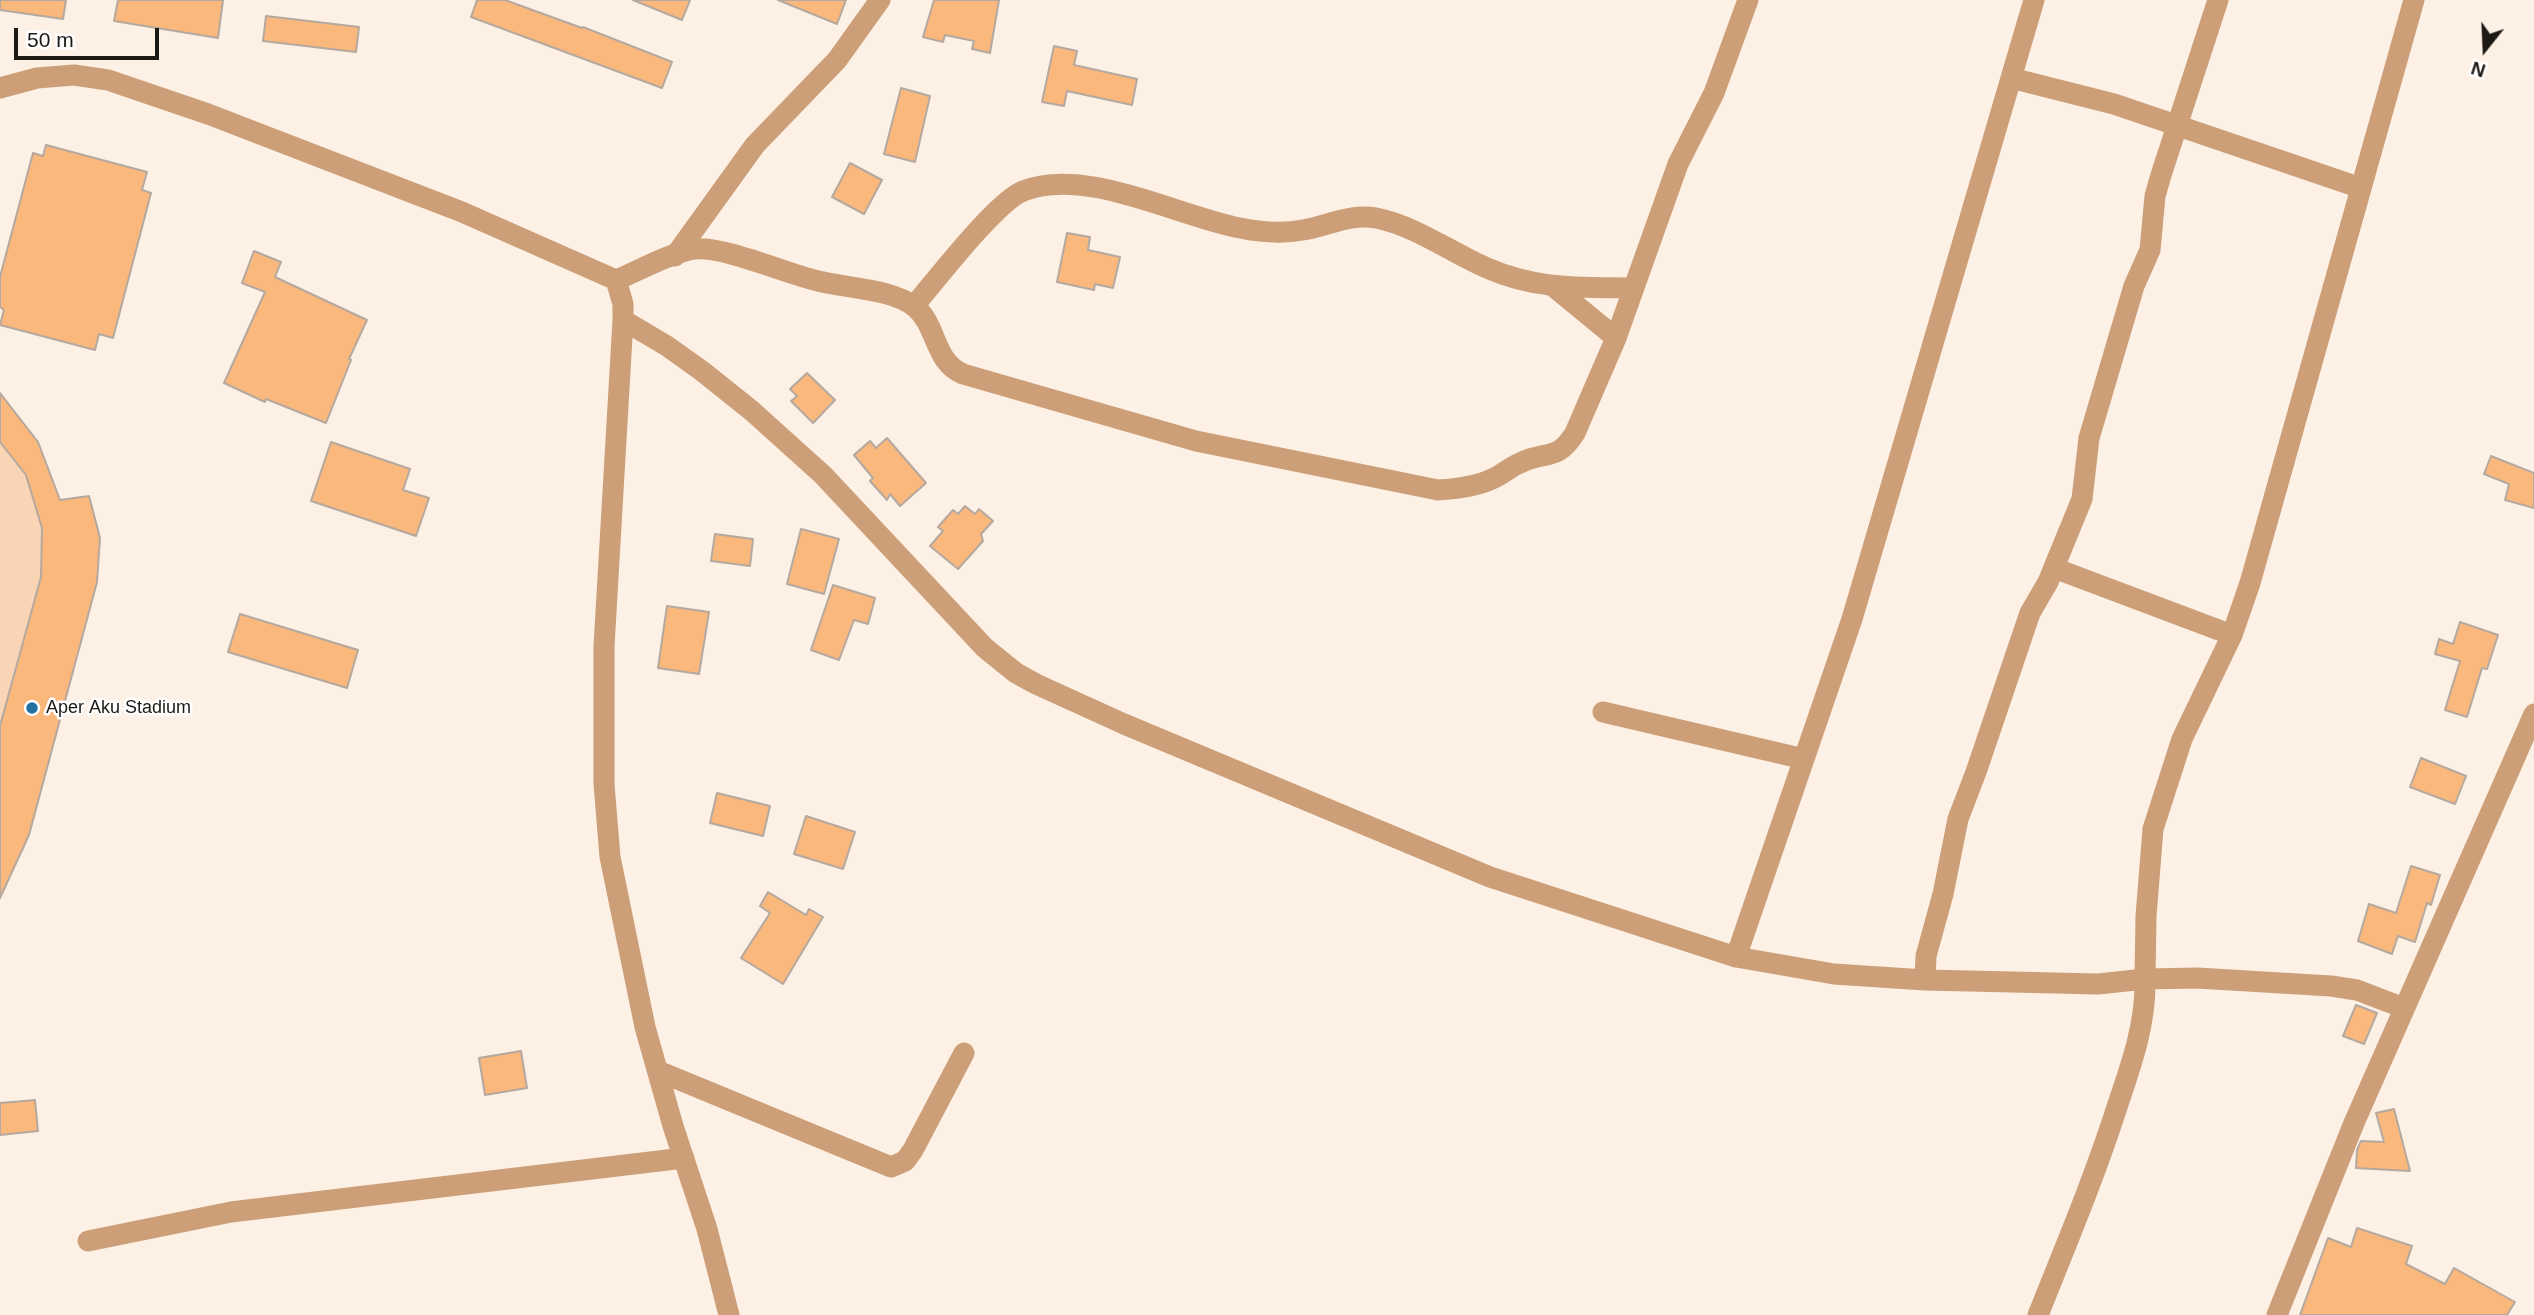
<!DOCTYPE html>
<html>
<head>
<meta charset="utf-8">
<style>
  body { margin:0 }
  #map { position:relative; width:2534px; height:1315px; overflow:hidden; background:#fdf0e5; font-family:Helvetica,sans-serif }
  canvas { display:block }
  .north { position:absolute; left:2450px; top:14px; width:70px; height:70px; -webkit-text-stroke:5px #fff; paint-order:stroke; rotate:198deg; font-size:19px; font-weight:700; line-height:28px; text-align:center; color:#1d1915 }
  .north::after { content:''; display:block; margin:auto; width:24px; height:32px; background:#1d1915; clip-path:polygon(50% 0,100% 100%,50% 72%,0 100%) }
  .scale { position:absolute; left:14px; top:28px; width:145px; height:32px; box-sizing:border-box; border:4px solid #1d1915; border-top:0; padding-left:9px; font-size:21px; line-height:24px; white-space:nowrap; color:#1d1915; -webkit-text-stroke:5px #fff; paint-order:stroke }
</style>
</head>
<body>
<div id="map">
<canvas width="2534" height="1315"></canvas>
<div class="north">N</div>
<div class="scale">50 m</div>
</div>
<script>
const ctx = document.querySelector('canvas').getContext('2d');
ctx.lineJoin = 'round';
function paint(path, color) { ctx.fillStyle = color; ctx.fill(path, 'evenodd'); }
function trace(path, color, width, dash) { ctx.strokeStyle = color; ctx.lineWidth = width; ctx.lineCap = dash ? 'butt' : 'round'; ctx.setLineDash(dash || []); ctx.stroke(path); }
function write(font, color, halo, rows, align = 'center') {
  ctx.font = font + ' Helvetica,sans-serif'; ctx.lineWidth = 5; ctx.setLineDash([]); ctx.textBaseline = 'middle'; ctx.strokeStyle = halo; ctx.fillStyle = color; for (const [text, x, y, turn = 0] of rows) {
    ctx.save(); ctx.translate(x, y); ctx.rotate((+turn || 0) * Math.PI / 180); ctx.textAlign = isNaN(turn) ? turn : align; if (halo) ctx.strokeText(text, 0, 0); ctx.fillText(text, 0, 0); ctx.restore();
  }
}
const green = new Path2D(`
  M 0,400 L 38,442 L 60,500 L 89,496 L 100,538 L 97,582 L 29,835 L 7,882 L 0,892 Z`);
const building = new Path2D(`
  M 0,0 L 66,0 L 63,19 L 0,10 Z
  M 118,0 L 223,0 L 218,38 L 114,21 Z
  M 477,0 L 505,0 L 582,28 L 583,27 L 672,62 L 662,88 L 471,17 Z
  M 633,0 L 690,0 L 682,20 Z
  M 778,0 L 846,0 L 837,24 Z
  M 934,0 L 999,0 L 990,53 L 972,49 L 974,41 L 945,35 L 943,42 L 923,37 Z
  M 266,16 L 359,27 L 356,52 L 263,41 Z
  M 1054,46 L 1077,51 L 1074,65 L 1137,79 L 1132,105 L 1067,91 L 1064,106 L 1042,102 Z
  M 901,88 L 930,96 L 915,162 L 884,154 Z
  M 46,145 L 147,172 L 142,190 L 151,193 L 113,338 L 99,334 L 95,350 L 0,325 L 4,310 L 0,307 L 0,277 L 33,153 L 43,156 Z
  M 850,163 L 882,180 L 864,214 L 832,197 Z
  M 1067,233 L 1090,237 L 1088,250 L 1120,257 L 1113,288 L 1095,284 L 1094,290 L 1057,282 Z
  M 254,251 L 281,262 L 275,277 L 367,320 L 349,359 L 351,360 L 326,423 L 266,399 L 265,402 L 224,383 L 265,292 L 242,283 Z
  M 807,373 L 835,400 L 813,423 L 791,401 L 797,396 L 790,389 Z
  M 0,393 L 38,442 L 60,500 L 89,496 L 100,538 L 97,582 L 29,835 L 0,898 L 0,726 L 41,577 L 42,528 L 26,475 L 0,442 Z
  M 887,438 L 926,483 L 900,506 L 890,494 L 887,500 L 870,481 L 873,478 L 854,455 L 870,441 L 876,448 Z
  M 331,442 L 410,469 L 403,490 L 429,498 L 416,536 L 311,501 Z
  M 2491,456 L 2534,473 L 2534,508 L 2505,500 L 2509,484 L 2484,474 Z
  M 965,506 L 975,514 L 979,509 L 993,521 L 981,534 L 983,541 L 958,569 L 930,546 L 943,531 L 938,527 L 953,510 L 958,514 Z
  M 801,529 L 839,539 L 824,594 L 787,584 Z
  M 715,534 L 753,539 L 750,566 L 711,561 Z
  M 833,585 L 875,598 L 868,624 L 854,620 L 839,660 L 811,650 Z
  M 667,606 L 709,612 L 699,674 L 658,668 Z
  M 240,614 L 358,650 L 347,688 L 228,652 Z
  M 2460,622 L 2498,635 L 2487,669 L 2482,668 L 2467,717 L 2445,710 L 2460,661 L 2435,654 L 2439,639 L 2453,644 Z
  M 2421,758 L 2466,776 L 2455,804 L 2410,787 Z
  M 717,793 L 770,806 L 763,836 L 710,823 Z
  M 806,816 L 855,832 L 843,869 L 794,854 Z
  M 2411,866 L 2440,875 L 2431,905 L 2427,903 L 2415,942 L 2398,936 L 2392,954 L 2358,941 L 2369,904 L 2396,913 Z
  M 768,892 L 806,915 L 809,909 L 823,917 L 783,984 L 741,958 L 770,913 L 760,906 Z
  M 2356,1005 L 2377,1013 L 2364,1044 L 2343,1036 Z
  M 521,1051 L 527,1088 L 485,1095 L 479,1058 Z
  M 35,1100 L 38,1131 L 0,1135 L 0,1103 Z
  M 2394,1109 L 2410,1171 L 2356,1168 L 2357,1150 L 2361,1141 L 2384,1142 L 2376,1113 Z
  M 2357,1228 L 2412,1246 L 2406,1264 L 2445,1284 L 2454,1268 L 2515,1302 L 2507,1315 L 2300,1315 L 2328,1238 L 2351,1247 Z`);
const minor = new Path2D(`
  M 2011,78 L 2114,104 L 2361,188
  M 0,88 L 37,78 L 74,75 L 108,80 L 208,114 L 462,212 L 616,280 L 623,304 L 623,320 L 604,646 L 604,784 L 610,857 L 645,1027 L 673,1126 L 707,1229 L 729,1315
  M 675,256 L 755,145 L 837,60 L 880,0
  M 616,280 C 636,272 674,251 695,249 C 724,246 787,274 818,281 C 846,288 893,289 915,307 C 938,326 933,361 963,374 L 1196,441 L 1438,490 C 1456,489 1475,487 1492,479 C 1502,475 1510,467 1520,463 C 1546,450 1557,462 1575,433 L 1616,338 L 1678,164 L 1714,93 L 1748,0
  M 1554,287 L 1616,338
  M 914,306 C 936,280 996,202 1023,191 C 1085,166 1177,216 1240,228 C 1260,232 1282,234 1303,230 C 1327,226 1351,213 1376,218 C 1416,226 1450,252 1487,268 C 1537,290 1580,287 1633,288
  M 623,320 L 667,346 L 702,371 L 752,411 L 823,475 L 985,648 L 1016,673 L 1036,684 L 1124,724 L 1490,877 L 1736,957 L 1834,974 L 1925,980 L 2098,984 L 2145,979 L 2146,916 L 2153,829 L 2182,739 L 2232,635 L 2250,583 L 2414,0
  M 2054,568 L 2232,635
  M 1603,712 L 1804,759
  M 1736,957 L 1852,619 L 2034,0
  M 1925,980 L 1926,956 L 1943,894 L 1958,819 L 1976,772 L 2030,613 L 2048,582 L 2082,499 L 2089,438 L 2134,286 L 2150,250 L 2155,196 L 2161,175 L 2218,0
  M 658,1071 L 891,1167 L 905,1161 L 913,1150 L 964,1053
  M 88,1241 L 231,1212 L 684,1158
  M 2038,1315 C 2066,1245 2095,1176 2118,1104 C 2132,1063 2146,1023 2145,979 L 2197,978 L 2331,986 L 2357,990 L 2404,1008
  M 2277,1315 L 2354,1123 L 2534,714`);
const markers = [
  [32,708,7,"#2471a4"]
];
const poiNames = [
  ["Aper Aku Stadium",46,708]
];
paint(green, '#f9d4b5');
paint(building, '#fab87d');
trace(building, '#b5a99f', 2);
trace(minor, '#cc9f78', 21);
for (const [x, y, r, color] of markers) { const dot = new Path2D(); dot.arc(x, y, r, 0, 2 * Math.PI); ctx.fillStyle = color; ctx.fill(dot); trace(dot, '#fff', 2.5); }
write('18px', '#1d1915', '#fff', poiNames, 'left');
</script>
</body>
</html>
